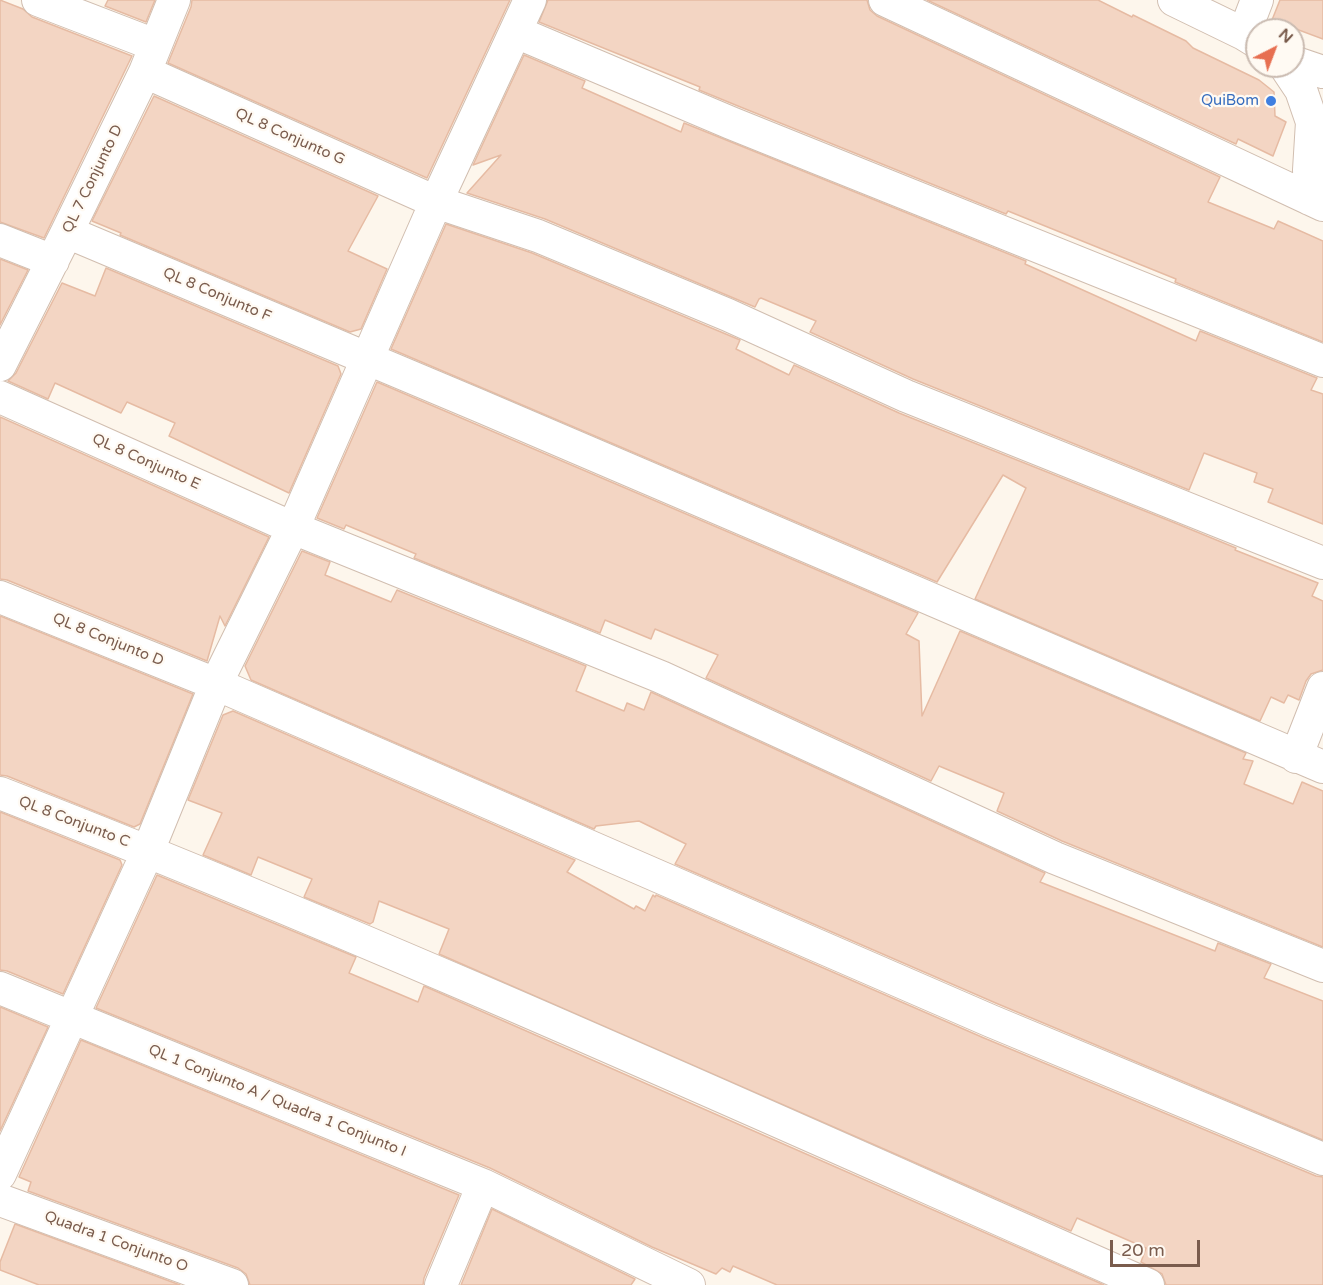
<!DOCTYPE html>
<html>
<head>
<meta charset="utf-8">
<style>
  body { margin:0 }
  #map { position:relative; width:1323px; height:1285px; overflow:hidden; background:#fdf6ec; font-family:"Varela Round",sans-serif }
  canvas { display:block }
  .north { position:absolute; left:1245px; top:18px; width:60px; height:60px; box-sizing:border-box; background:#fffaf3; border:2px solid #cabbb1; border-radius:50%; rotate:42deg; font-size:16px; font-weight:700; line-height:24px; text-align:center; color:#7a5c4d }
  .north::after { content:''; display:block; margin:auto; width:21px; height:27px; background:#e76f51; clip-path:polygon(50% 0,100% 100%,50% 72%,0 100%) }
  .scale { position:absolute; left:1110px; top:1240px; width:90px; height:27px; box-sizing:border-box; border:3px solid #7a5c4d; border-top:0; padding-left:8px; font-size:18px; line-height:21px; white-space:nowrap; color:#7a5c4d; -webkit-text-stroke:4px #fffaf3; paint-order:stroke }
</style>
</head>
<body>
<div id="map">
<canvas width="1323" height="1285"></canvas>
<div class="north">N</div>
<div class="scale">20 m</div>
</div>
<script>
const ctx = document.querySelector('canvas').getContext('2d');
ctx.lineJoin = 'round';
function paint(path, color) { ctx.fillStyle = color; ctx.fill(path, 'evenodd'); }
function trace(path, color, width, dash) { ctx.strokeStyle = color; ctx.lineWidth = width; ctx.lineCap = dash ? 'butt' : 'round'; ctx.setLineDash(dash || []); ctx.stroke(path); }
function write(font, color, halo, rows, align = 'center') {
  ctx.font = font + ' "Varela Round",sans-serif'; ctx.lineWidth = 4.5; ctx.setLineDash([]); ctx.textBaseline = 'middle'; ctx.strokeStyle = halo; ctx.fillStyle = color; for (const [text, x, y, turn = 0] of rows) {
    ctx.save(); ctx.translate(x, y); ctx.rotate((+turn || 0) * Math.PI / 180); ctx.textAlign = isNaN(turn) ? turn : align; if (halo) ctx.strokeText(text, 0, 0); ctx.fillText(text, 0, 0); ctx.restore();
  }
}
const building = new Path2D(`
  M 0,0 L 23,9 L 32,17 L 132,56 L 44,238 L 0,222 Z
  M 108,0 L 155,0 L 146,22 L 105,6 Z
  M 192,0 L 510,0 L 427,178 L 168,63 L 191,7 Z
  M 548,0 L 867,0 L 870,10 L 877,16 L 1220,177 L 1208,202 L 1274,229 L 1278,221 L 1323,241 L 1323,342 L 1175,282 L 1176,279 L 1008,211 L 1006,214 L 738,106 L 699,90 L 700,87 L 539,22 Z
  M 927,0 L 1098,0 L 1132,17 L 1133,15 L 1186,41 L 1193,48 L 1259,80 L 1274,92 L 1275,116 L 1286,122 L 1273,156 L 1238,139 L 1236,144 Z
  M 1280,0 L 1323,0 L 1323,39 L 1272,20 Z
  M 524,55 L 585,81 L 582,88 L 681,132 L 684,123 L 1026,261 L 1025,264 L 1196,341 L 1200,331 L 1317,378 L 1311,390 L 1323,394 L 1323,524 L 1268,502 L 1273,489 L 1254,482 L 1257,473 L 1204,453 L 1189,490 L 913,379 L 810,332 L 816,321 L 761,298 L 759,299 L 755,307 L 545,219 L 467,193 L 501,155 L 473,165 Z
  M 154,96 L 378,196 L 348,251 L 387,269 L 361,329 L 350,332 L 120,235 L 121,233 L 92,221 Z
  M 446,224 L 532,253 L 721,332 L 740,340 L 736,349 L 789,375 L 794,365 L 899,413 L 1175,523 L 1236,548 L 1235,550 L 1318,583 L 1312,596 L 1323,601 L 1323,670 L 1311,674 L 1306,681 L 1299,700 L 1288,695 L 1284,703 L 1271,697 L 1260,721 L 975,599 L 1026,488 L 1003,475 L 937,582 L 391,349 Z
  M 0,259 L 28,270 L 0,325 Z
  M 106,268 L 338,366 L 341,374 L 289,493 L 169,436 L 175,423 L 127,402 L 121,413 L 55,383 L 48,399 L 8,381 L 16,373 L 62,283 L 95,296 Z
  M 377,382 L 918,613 L 906,634 L 919,641 L 922,716 L 960,631 L 1246,753 L 1243,759 L 1253,761 L 1244,784 L 1293,804 L 1302,782 L 1323,791 L 1323,947 L 1062,841 L 997,811 L 1004,793 L 939,766 L 931,781 L 706,678 L 718,655 L 655,629 L 651,639 L 605,620 L 600,633 L 414,558 L 416,554 L 346,525 L 344,529 L 317,518 Z
  M 0,417 L 269,537 L 225,626 L 220,616 L 207,661 L 7,580 L 0,579 Z
  M 302,551 L 330,562 L 325,575 L 391,602 L 397,590 L 586,666 L 576,691 L 624,711 L 627,703 L 644,710 L 651,692 L 1045,873 L 1040,882 L 1215,951 L 1218,943 L 1271,964 L 1264,978 L 1323,1001 L 1323,1140 L 998,1004 L 675,864 L 686,844 L 639,821 L 596,826 L 594,829 L 251,680 L 245,666 Z
  M 0,616 L 193,694 L 140,824 L 134,827 L 7,776 L 0,775 Z
  M 233,711 L 575,860 L 567,872 L 634,909 L 636,906 L 645,911 L 653,895 L 655,897 L 656,895 L 984,1038 L 1316,1176 L 1323,1177 L 1323,1285 L 1166,1285 L 1162,1274 L 1141,1262 L 1146,1248 L 1077,1218 L 1071,1231 L 439,954 L 449,929 L 379,901 L 373,922 L 370,924 L 304,897 L 312,879 L 258,857 L 251,875 L 203,855 L 222,813 L 188,800 L 223,715 Z
  M 0,812 L 120,860 L 122,865 L 63,994 L 7,971 L 0,970 Z
  M 157,875 L 356,957 L 349,973 L 418,1002 L 424,986 L 1104,1285 L 777,1285 L 733,1266 L 730,1272 L 722,1268 L 716,1274 L 652,1247 L 490,1168 L 96,1008 Z
  M 0,1007 L 48,1027 L 0,1131 Z
  M 81,1040 L 459,1195 L 424,1278 L 423,1285 L 250,1285 L 246,1274 L 238,1268 L 28,1191 L 31,1182 L 19,1177 Z
  M 492,1209 L 635,1279 L 631,1285 L 461,1285 Z
  M 15,1224 L 180,1285 L 39,1285 L 0,1270 L 0,1262 Z`);
const minor = new Path2D(`
  M 38,0 L 155,45
  M 885,0 L 1323,205
  M 1174,0 L 1244,34 L 1257,42
  M 516,32 L 731,123 L 1323,361
  M 1244,34 L 1257,0
  M 1293,62 L 1323,72
  M 1285,66 L 1301,90 L 1312,122 L 1309,170 L 1310,199
  M 145,72 L 436,202 L 538,236 L 728,315 L 906,396 L 1323,563
  M 67,232 L 480,406 L 1323,767
  M 0,240 L 53,261
  M 0,365 L 67,232 L 145,72 L 174,0
  M 0,397 L 293,528 L 661,677 L 1055,858 L 1323,966
  M 0,597 L 216,684 L 991,1021 L 1323,1159
  M 1296,757 L 1323,688
  M 0,793 C 388,944 767,1117 1148,1285
  M 0,988 L 483,1185 L 689,1285
  M 0,1174 L 148,851 L 216,684 L 293,528 L 436,202 L 530,0
  M 0,1200 L 232,1285
  M 441,1285 L 483,1185`);
const markers = [
  [1271,101,6,"#3f7fe0"]
];
const shopNames = [
  ["QuiBom",1259,101]
];
const streetNames = [
  ["QL 8 Conjunto G",290,137,24],
  ["QL 7 Conjunto D",93,179,-64],
  ["QL 8 Conjunto F",217,295,23],
  ["QL 8 Conjunto E",146,462,24],
  ["QL 8 Conjunto D",108,640,22],
  ["QL 8 Conjunto C",74,822,21],
  ["QL 1 Conjunto A / Quadra 1 Conjunto I",277,1101,22],
  ["Quadra 1 Conjunto O",116,1242,20]
];
paint(building, '#f3d5c3');
trace(building, '#e6bba3', 1.5);
trace(minor, '#d1beb0', 34);
trace(minor, '#fff', 32);
for (const [x, y, r, color] of markers) { const dot = new Path2D(); dot.arc(x, y, r, 0, 2 * Math.PI); ctx.fillStyle = color; ctx.fill(dot); trace(dot, '#fffaf3', 2); }
write('15px', '#366cbe', '#fffaf3', shopNames, 'right');
write('15px', '#7a5c4d', '#fffaf3', streetNames);
</script>
</body>
</html>
